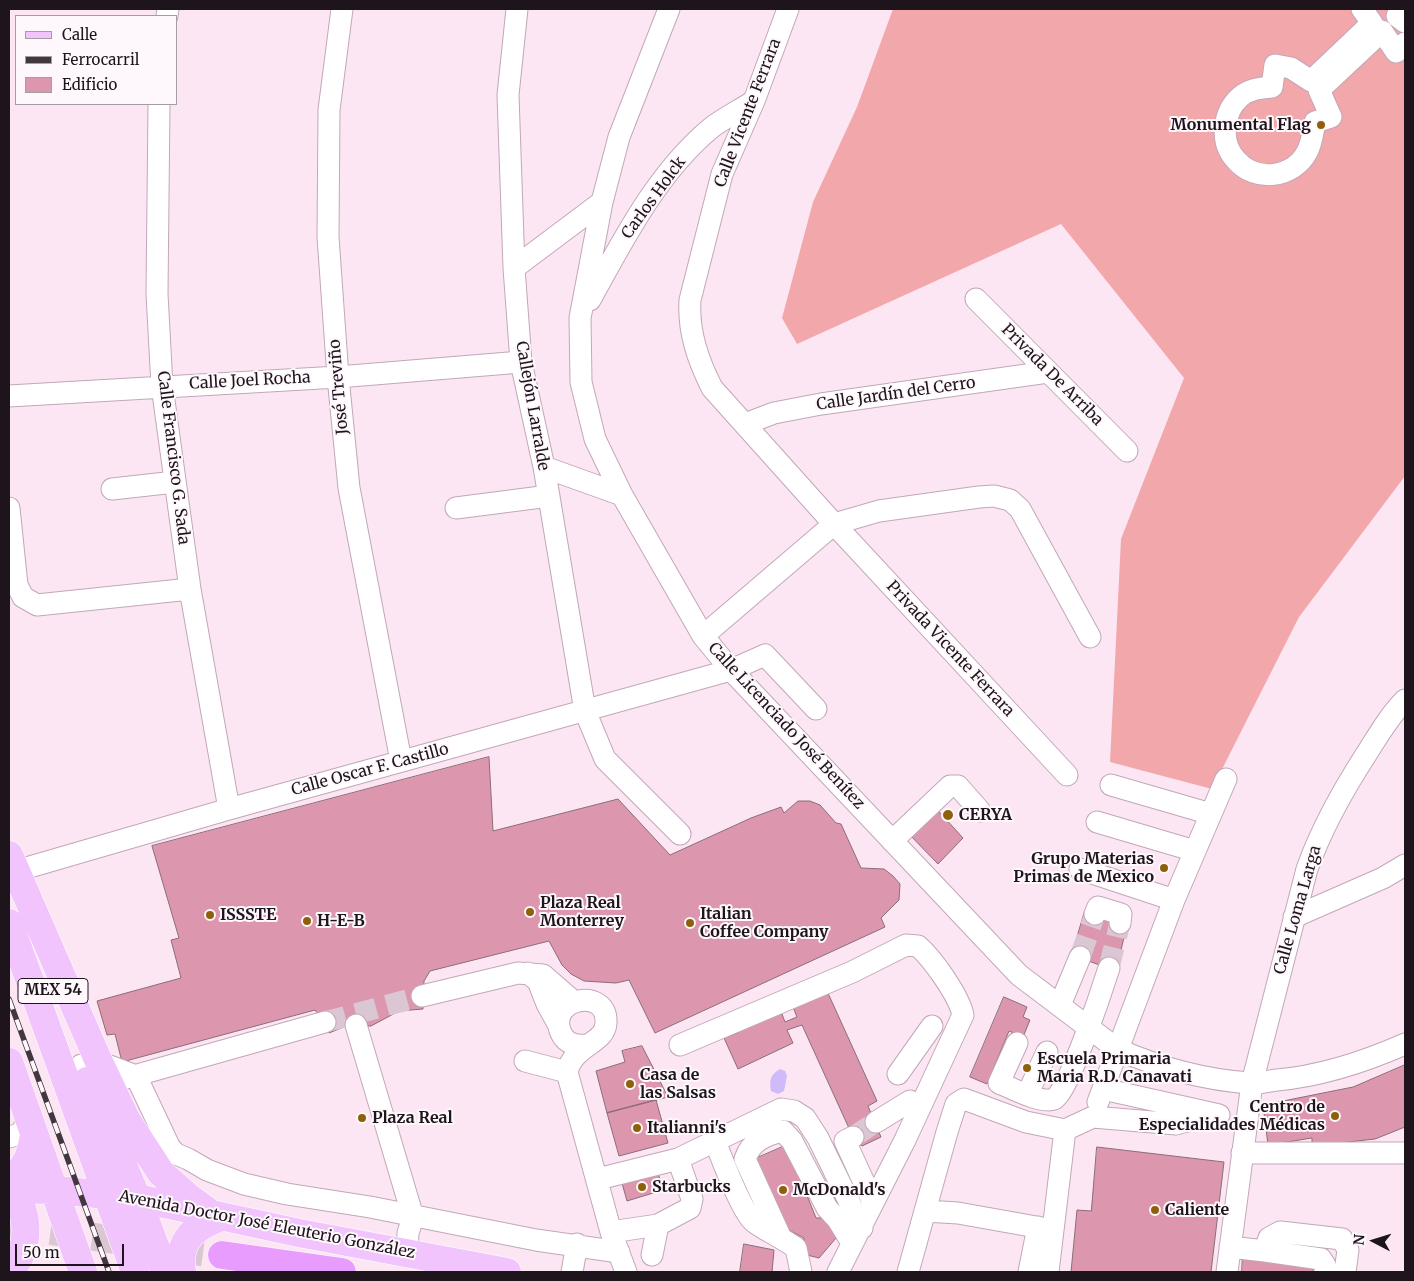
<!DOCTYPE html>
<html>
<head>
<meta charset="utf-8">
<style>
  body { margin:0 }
  #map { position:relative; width:1414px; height:1281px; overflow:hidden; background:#fce6f4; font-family:Merriweather,serif }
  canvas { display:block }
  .frame { position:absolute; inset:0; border:10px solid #1e151c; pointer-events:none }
  .legend { position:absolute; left:15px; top:15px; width:162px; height:90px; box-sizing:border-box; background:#fef8fc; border:1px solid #a49da2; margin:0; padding:6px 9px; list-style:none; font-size:15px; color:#1e151c }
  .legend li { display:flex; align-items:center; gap:10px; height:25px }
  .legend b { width:25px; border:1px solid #a49da2 }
  .north { position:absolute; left:1349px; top:1216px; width:50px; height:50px; -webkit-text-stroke:4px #fef8fc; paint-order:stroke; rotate:275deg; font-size:14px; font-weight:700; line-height:20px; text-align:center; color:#1e151c }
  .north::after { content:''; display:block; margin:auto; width:18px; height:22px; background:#1e151c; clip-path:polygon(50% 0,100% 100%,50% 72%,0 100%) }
  .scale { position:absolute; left:15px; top:1244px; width:109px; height:22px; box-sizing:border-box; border:2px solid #1e151c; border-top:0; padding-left:6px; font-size:15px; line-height:18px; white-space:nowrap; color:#1e151c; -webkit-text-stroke:4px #fef8fc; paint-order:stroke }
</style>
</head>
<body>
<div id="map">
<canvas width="1414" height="1281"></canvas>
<div class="frame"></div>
<ul class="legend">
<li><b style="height:6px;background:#f1c4fe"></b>Calle</li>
<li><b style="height:6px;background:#42373f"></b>Ferrocarril</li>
<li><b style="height:14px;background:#dc97af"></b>Edificio</li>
</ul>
<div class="north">N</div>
<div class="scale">50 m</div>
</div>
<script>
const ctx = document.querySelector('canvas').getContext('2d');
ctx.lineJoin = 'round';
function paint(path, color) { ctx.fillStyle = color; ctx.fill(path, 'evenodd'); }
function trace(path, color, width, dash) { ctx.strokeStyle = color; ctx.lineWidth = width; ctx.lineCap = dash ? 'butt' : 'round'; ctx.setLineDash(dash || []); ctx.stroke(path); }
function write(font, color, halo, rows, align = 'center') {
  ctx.font = font + ' Merriweather,serif'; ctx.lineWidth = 4; ctx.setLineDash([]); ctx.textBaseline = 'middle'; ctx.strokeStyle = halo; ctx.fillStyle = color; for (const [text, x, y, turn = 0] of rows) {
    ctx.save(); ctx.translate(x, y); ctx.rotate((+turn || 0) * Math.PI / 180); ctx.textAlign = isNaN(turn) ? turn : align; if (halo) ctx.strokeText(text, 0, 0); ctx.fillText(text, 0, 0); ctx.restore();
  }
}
const forest = new Path2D(`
  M 893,9 L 1405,9 L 1405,476 L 1299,617 L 1212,789 L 1110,762 L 1121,539 L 1184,378 L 1061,224 L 797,344 L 782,318 L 813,202 L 857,107 Z`);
const water = new Path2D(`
  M 780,1069 L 785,1071 L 787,1076 L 784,1091 L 778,1094 L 771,1091 C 769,1080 770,1075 780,1069 Z`);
const building = new Path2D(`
  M 489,757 L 493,831 L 618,799 L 670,855 L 751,818 L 781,807 L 784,813 L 798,801 L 810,801 L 820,805 L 836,823 L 841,824 L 861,868 L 884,869 L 893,876 L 900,884 L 899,900 L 881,918 L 885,927 L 655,1033 L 629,980 L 616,983 L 584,981 L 571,974 L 562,965 L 549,941 L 430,971 L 424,981 L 423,1009 L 399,1011 L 371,1026 L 346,1026 L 329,1033 L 325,1022 L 315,1010 L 122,1062 L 115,1034 L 107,1035 L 97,1001 L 181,978 L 171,940 L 179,938 L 152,846 Z
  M 933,805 L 963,838 L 938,864 L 907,832 Z
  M 1085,911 L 1127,925 L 1116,971 L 1072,955 Z
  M 827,991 L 877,1101 L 868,1106 L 881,1137 L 862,1146 L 853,1137 L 802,1025 L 787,1030 L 793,1043 L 738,1069 L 724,1038 L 739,1032 L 737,1026 L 780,1009 L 785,1022 L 797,1017 L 793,1007 Z
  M 1004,997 L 1027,1007 L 1023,1017 L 1030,1020 L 1023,1037 L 1009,1031 L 987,1084 L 970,1077 Z
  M 642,1046 L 668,1097 L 607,1113 L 596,1071 L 625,1062 L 622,1051 Z
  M 1405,1065 L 1405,1127 L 1375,1139 L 1312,1146 L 1312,1138 L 1268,1145 L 1263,1105 L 1353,1087 Z
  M 656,1100 L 668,1143 L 619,1156 L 607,1113 Z
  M 787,1145 L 816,1218 L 835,1218 L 842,1231 L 819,1258 L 807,1255 L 803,1246 L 804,1238 L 777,1224 L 748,1162 Z
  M 1097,1147 L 1224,1162 L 1211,1272 L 1071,1272 L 1077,1210 L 1091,1211 Z
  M 658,1173 L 663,1190 L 627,1201 L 622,1183 Z
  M 744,1244 L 774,1250 L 772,1272 L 740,1272 Z
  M 1243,1253 L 1314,1262 L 1313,1272 L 1242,1272 Z`);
const minorTunnel = new Path2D(`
  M 1080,957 L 1095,914
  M 1109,968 L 1120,923
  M 325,1022 L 422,996
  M 853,1137 L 876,1122`);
const highwayTunnel = new Path2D(`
  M 9,1225 L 222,1255`);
const minor = new Path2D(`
  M 342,9 L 329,110 L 328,237 L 338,377 L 349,488 L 401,761
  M 517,9 L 508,95 L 514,268 L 521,362 L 544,467 L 585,711 L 605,759 L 680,834
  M 669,9 L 619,137 L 602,202 L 580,318 L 581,382 L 595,439 L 622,495 L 703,636 L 731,670 L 1019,975 L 1117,1049 C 1158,1067 1206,1080 1250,1083 C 1259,1084 1268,1081 1277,1080 C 1322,1076 1364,1062 1405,1044
  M 788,9 L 754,101 L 722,174 L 690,300 C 688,332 698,360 712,388 L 834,524 L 1067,775
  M 1362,9 L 1372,23 L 1311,81 L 1291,68 L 1275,65 L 1272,87 C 1260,88 1249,89 1240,97 C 1222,113 1220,143 1236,160 C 1256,183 1293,178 1307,152 C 1312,143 1313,131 1315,122 L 1331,117 L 1319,90 L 1382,31 L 1396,52 L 1405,43
  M 1403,9 L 1397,16 L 1405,22
  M 167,16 L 168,9
  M 159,104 L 157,294 L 162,386 L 190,589 L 229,809
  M 514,268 L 602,202
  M 976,299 L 1127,451
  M 590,300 C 623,240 657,173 711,128 C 724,118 740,110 754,101
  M 9,396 L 338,377 L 521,362
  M 745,424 L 774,413 L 821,404 L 1048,372
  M 544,467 L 622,495
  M 112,489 L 175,482
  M 9,508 L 17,585 L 23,597 L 37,605 L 190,589
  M 456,508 L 549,496
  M 703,636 L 834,524 L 879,511 L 979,497 L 994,496 L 1010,500 L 1020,509 L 1090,637
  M 1111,785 L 1211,814
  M 1097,822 L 1195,851
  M 892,841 L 950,786 L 958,786 L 980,811
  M 1080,869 L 1174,900
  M 9,873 L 229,809 L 731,670 L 765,655 L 816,709
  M 1095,914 L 1098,907 L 1121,914 L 1120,923
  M 1294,917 L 1383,878 L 1405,865
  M 528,973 L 538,981 L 547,1004 L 558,1024
  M 422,996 L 518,973 L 543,975 L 574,1002
  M 1060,1005 L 1080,957
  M 356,1025 L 413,1217 L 408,1233 L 407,1253
  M 1017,1043 L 999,1083 C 1012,1088 1041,1104 1054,1099 C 1068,1093 1103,987 1109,968
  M 587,1045 C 575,1046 566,1044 561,1033 C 546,998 608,986 606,1023 C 605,1044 574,1044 567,1072 L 611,1232 L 626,1272
  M 680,1045 L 852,972 L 906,945 L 918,946 C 933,959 959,996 963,1015 L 905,1140 L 838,1272
  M 525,1061 L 567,1072
  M 81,1065 L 99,1062 L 136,1076 L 170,1148 L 176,1154 L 188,1159 L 207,1170 L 244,1184 L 287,1194 L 370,1207 L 536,1240 L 619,1252
  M 898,1074 L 932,1026
  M 123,1079 L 325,1022
  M 1027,1095 L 1047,1052
  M 1098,1102 L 1174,900 L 1226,779
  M 1197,1110 L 1219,1115
  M 876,1122 L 910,1101
  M 9,1137 L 20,1134 L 29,1120
  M 853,1137 L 845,1141 L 873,1202
  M 715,1141 C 721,1157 742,1211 753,1221 C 764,1230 783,1238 796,1248 L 801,1272
  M 1242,1153 L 1405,1153
  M 598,1179 L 678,1159 L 781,1109 L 794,1111 L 805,1118 L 818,1138 L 862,1228
  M 925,1211 L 958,1213 L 1053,1230
  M 611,1232 L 658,1225 L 690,1208 L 692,1199 L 678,1159
  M 780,1236 L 745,1159 C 751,1141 765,1135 783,1131 L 792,1141 L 827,1208 L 838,1220 L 852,1243
  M 1230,1247 L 1265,1251 L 1269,1238 L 1280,1232 L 1342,1239 L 1348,1250 L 1345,1272
  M 1265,1251 L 1321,1259 L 1325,1265 L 1325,1272
  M 652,1255 L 658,1225
  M 572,1272 L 577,1244
  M 908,1272 L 947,1132 L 956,1104 L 964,1099 L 1026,1122 L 1065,1130 L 1093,1117 L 1176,1124 L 1187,1121 L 1197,1110 L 1103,1089
  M 1029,1272 L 1038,1227
  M 1048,1272 L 1065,1130
  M 1227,1272 L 1252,1083 L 1307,869 C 1322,827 1343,790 1367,753 C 1379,734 1390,715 1405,700`);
const major = new Path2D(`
  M 9,855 L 99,1062 L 127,1121 L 161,1173 L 187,1196 L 205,1209
  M 9,923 L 135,1272
  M 9,1062 L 83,1272
  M 87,1081 L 137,1198 L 165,1272
  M 9,1179 C 27,1168 31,1154 34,1135
  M 9,1189 L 56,1190 L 137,1198 L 299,1233 L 507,1272
  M 9,1271 C 32,1248 29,1213 12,1189
  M 182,1272 C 177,1240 194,1227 221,1217`);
const highway = new Path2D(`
  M 222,1255 L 342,1272`);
const rail = new Path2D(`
  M 9,999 L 109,1272`);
const markers = [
  [1321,125,5,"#8f600b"],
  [948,815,6,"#8f600b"],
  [1164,868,5,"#8f600b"],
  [530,912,5,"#8f600b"],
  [210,915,5,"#8f600b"],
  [307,921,5,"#8f600b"],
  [690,923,5,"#8f600b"],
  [1027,1068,5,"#8f600b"],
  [630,1084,5,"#8f600b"],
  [1335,1116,5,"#8f600b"],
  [362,1118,5,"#8f600b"],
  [637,1128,5,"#8f600b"],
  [642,1187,5,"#8f600b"],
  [783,1190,5,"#8f600b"],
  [1155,1210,5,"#8f600b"]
];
const shields = [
  [53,991,70]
];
const shieldNames = [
  ["MEX 54",53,991]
];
const streetNames = [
  ["Calle Vicente Ferrara",748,113,-69],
  ["Carlos Holck",654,198,-54],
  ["Privada De Arriba",1052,375,45],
  ["Calle Joel Rocha",250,381,-3],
  ["José Treviño",339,387,-95],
  ["Calle Jardín del Cerro",896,394,-8],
  ["Callejón Larralde",532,406,80],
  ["Calle Francisco G. Sada",173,458,83],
  ["Privada Vicente Ferrara",950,649,47],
  ["Calle Licenciado José Benítez",786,726,47],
  ["Calle Oscar F. Castillo",370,770,-15],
  ["Calle Loma Larga",1298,910,-74],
  ["Avenida Doctor José Eleuterio González",267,1225,11]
];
const poiNames = [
  ["Monumental Flag",1311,125,"right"],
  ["CERYA",959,815],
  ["Grupo Materias",1154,859,"right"],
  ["Primas de Mexico",1154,877,"right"],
  ["Plaza Real",540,903],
  ["Monterrey",540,921],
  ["Italian",700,914],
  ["Coffee Company",700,932],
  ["ISSSTE",220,915],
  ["H-E-B",317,921],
  ["Escuela Primaria",1037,1059],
  ["Maria R.D. Canavati",1037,1077],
  ["Casa de",640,1075],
  ["las Salsas",640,1093],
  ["Centro de",1325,1107,"right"],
  ["Especialidades Médicas",1325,1125,"right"],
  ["Plaza Real",372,1118],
  ["Italianni's",647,1128],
  ["Starbucks",652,1187],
  ["McDonald's",793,1190],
  ["Caliente",1165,1210]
];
paint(forest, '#f2a7aa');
paint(water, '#cfbbf9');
paint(building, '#dc97af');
trace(building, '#8a6d76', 1);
trace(minorTunnel, '#dbc7d4', 21, [21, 11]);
trace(highwayTunnel, '#dbc7d4', 28, [28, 14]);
trace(minor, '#c2a7b9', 23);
trace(major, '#fff', 29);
trace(highway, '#fff', 29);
trace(minor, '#fff', 21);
trace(major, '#f1c4fe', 28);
trace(highway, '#e89cfe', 28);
trace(rail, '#42373f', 5.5);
trace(rail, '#fef8fc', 4, [11]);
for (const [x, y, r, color] of markers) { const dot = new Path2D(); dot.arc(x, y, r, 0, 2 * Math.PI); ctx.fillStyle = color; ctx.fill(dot); trace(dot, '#fef8fc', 2); }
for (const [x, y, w] of shields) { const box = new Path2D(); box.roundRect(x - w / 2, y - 12.5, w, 25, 4); ctx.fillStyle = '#fef8fc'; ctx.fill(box); trace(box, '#1e151c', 1); }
write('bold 15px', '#1e151c', null, shieldNames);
write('16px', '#1e151c', '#fef8fc', streetNames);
write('bold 16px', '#1e151c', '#fef8fc', poiNames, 'left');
</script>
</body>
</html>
